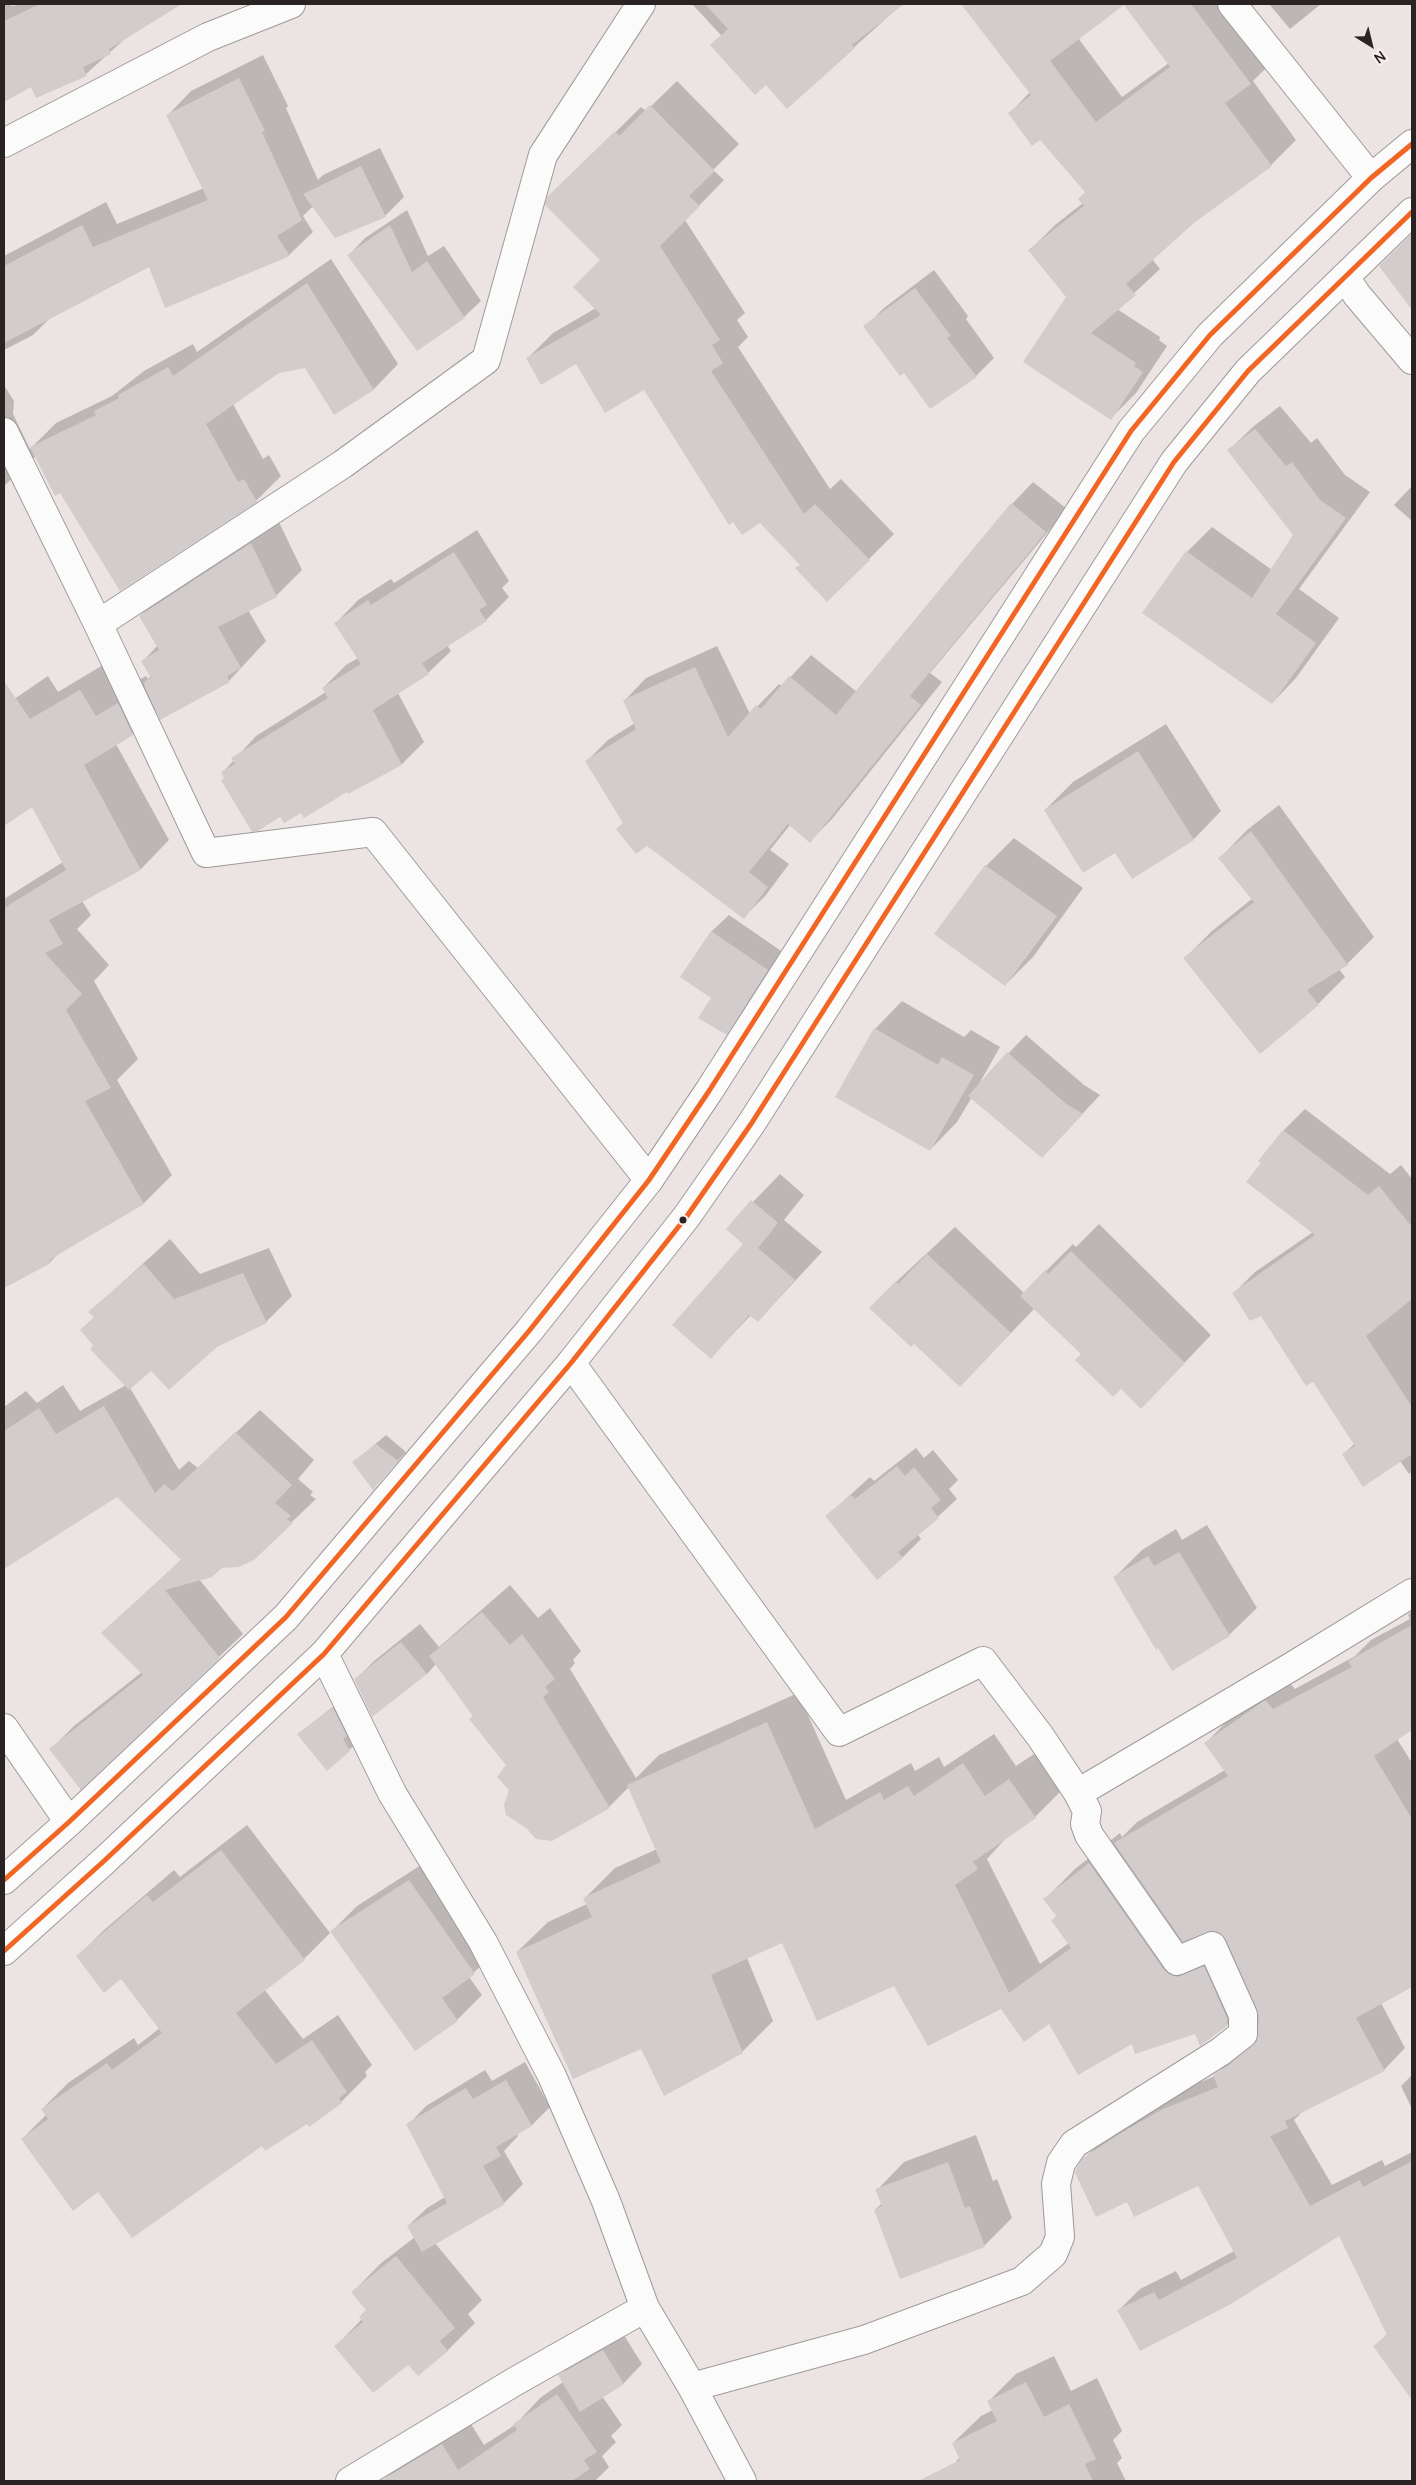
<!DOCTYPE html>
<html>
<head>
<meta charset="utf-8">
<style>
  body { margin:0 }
  #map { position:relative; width:1416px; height:2485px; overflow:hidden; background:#ebe4e2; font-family:Manrope,sans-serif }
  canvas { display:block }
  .frame { position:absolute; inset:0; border:5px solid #292423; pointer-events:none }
  .north { position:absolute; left:1346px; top:20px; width:50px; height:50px; -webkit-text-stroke:4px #fcefec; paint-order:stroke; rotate:144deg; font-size:14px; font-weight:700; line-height:20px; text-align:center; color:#292423 }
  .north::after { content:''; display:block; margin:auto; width:18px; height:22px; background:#292423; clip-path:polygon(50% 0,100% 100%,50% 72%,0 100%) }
</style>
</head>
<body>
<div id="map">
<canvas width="1416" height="2485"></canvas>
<div class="frame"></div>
<div class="north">N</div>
</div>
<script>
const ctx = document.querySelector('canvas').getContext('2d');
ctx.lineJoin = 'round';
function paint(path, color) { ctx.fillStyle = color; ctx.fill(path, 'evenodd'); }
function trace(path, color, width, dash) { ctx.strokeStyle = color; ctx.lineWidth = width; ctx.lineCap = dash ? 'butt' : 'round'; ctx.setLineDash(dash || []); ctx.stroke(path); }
const shadow = new Path2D(`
  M 4,4 L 14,6 L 18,4 L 179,4 L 129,35 L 86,74 L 32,85 L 4,100 Z
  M 692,4 L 902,4 L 788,107 Z
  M 962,4 L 1123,4 L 1078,38 L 1122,97 L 1169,63 L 1142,27 L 1165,4 L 1235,4 L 1276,58 L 1253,81 L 1296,140 L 1271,165 L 1193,222 L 1152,259 L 1160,269 L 1117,309 L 1160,337 L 1159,340 L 1167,346 L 1136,393 L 1111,418 L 1067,297 L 1030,250 L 1055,225 L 1083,203 L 1087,192 L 1040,138 L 1010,113 L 1030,92 Z
  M 1269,4 L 1321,4 L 1290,29 Z
  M 263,55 L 288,106 L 286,108 L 318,180 L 323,175 L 380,148 L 404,197 L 385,216 L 313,206 L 303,216 L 313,232 L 289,255 L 149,265 L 51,317 L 33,335 L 4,350 L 4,256 L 106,202 L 117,224 L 204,188 L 168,115 L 191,91 Z
  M 677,81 L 739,144 L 713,170 L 724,180 L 685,220 L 745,313 L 737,320 L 748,337 L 738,347 L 830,489 L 841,479 L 894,534 L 869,559 L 801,564 L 760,521 L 644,388 L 577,362 L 527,359 L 553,333 L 596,308 L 602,260 L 549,198 L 641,107 L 646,111 Z
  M 407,210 L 428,256 L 444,246 L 481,301 L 464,317 L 349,255 L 365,238 Z
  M 1412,234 L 1412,306 L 1411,307 L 1380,266 Z
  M 331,259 L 398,364 L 374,389 L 335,413 L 306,367 L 279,372 L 233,404 L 263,459 L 269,455 L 281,476 L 256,501 L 61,492 L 36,456 L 4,486 L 4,385 L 14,401 L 13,414 L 30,449 L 56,423 L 112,396 L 144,371 L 193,344 L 197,352 Z
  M 934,270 L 968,316 L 966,319 L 994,358 L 976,376 L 865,327 L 884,308 Z
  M 1280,406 L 1311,443 L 1317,438 L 1345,475 L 1370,492 L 1299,589 L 1339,618 L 1296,678 L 1272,703 L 1187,552 L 1212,527 L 1272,570 L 1294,535 L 1229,450 L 1254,426 Z
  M 1033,482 L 1067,509 L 930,673 L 942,682 L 832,819 L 810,841 L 790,825 L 770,850 L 789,864 L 766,895 L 744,917 L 624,823 L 586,762 L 608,740 L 635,723 L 625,700 L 646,678 L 717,646 L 750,714 L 779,684 L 782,686 L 811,655 L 857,692 L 1012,504 Z
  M 1412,486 L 1412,521 L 1394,505 Z
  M 277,518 L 302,570 L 276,596 L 248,610 L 266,641 L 229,681 L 157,710 L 132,734 L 116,744 L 169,840 L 141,869 L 82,901 L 91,915 L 77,929 L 109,965 L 94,981 L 138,1059 L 117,1080 L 172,1175 L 144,1203 L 60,1252 L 50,1262 L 4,1287 L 4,899 L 63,862 L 32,805 L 10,820 L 4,810 L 4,706 L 48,676 L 58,692 L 108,662 L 124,688 L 146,676 L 148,679 L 151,676 L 143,661 L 157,646 L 140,616 L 166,590 Z
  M 477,530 L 509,581 L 502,588 L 509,597 L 486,620 L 447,645 L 451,651 L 428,673 L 398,693 L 424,742 L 402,764 L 348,793 L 347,790 L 302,811 L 280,816 L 225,777 L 222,773 L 256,736 L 326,692 L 323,688 L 346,665 L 358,658 L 336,623 L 358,600 L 391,579 L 394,583 Z
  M 1166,724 L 1221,811 L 1194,839 L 1132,877 L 1116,851 L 1045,810 L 1073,782 Z
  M 1279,805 L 1374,937 L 1347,964 L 1339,969 L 1345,977 L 1318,1004 L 1185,958 L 1212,931 L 1253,898 L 1220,858 L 1247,830 Z
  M 1014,838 L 1083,888 L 1033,957 L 1005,985 L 936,934 L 986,866 Z
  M 729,915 L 784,953 L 744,1016 L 726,1033 L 711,932 Z
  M 902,1001 L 964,1037 L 971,1030 L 1000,1047 L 979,1084 L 1026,1035 L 1084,1085 L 1100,1095 L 1042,1157 L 972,1097 L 957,1122 L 930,1150 L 875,1029 Z
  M 1305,1109 L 1390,1174 L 1401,1165 L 1412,1179 L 1412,1471 L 1409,1474 L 1400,1461 L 1344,1454 L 1354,1444 L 1313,1380 L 1261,1314 L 1234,1293 L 1255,1272 L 1313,1232 L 1263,1163 L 1284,1130 Z
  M 780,1174 L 804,1195 L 784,1220 L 822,1252 L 758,1321 L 751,1315 L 711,1357 L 745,1244 L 727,1229 Z
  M 1099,1224 L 1211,1335 L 1169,1379 L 1083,1354 L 1035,1308 L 960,1386 L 896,1282 L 955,1227 L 1024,1293 L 1073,1244 L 1076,1247 Z
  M 170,1239 L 200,1274 L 269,1248 L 292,1296 L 266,1322 L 151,1369 L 130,1388 L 179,1470 L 189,1461 L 198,1468 L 260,1410 L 314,1460 L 298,1479 L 313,1492 L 310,1495 L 316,1499 L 253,1559 L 221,1567 L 199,1579 L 243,1634 L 219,1657 L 51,1749 L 74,1726 L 142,1672 L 103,1633 L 182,1559 L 117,1495 L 4,1568 L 4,1407 L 26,1391 L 37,1403 L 63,1385 L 80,1411 L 126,1385 L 95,1345 L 95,1316 L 90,1312 Z
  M 386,1435 L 406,1452 L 373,1488 L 354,1462 Z
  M 916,1448 L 924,1458 L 933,1450 L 958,1480 L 949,1489 L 957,1499 L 918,1535 L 921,1539 L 903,1557 L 877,1578 L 827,1516 L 870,1477 L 874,1481 Z
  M 1207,1525 L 1257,1608 L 1229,1635 L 1115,1577 L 1142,1550 L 1176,1529 L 1182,1540 Z
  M 510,1585 L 538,1618 L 550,1608 L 581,1651 L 573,1660 L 575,1663 L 570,1669 L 636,1778 L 659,1755 L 798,1693 L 846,1800 L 911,1763 L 915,1771 L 939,1757 L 944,1767 L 994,1734 L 1016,1766 L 1040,1750 L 1065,1787 L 1035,1817 L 1007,1837 L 987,1859 L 1040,1964 L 1069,1943 L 1053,1920 L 1057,1915 L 1045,1899 L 1075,1869 L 1120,1833 L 1122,1837 L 1137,1822 L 1225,1770 L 1206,1743 L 1227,1721 L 1287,1680 L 1295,1689 L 1355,1656 L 1371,1640 L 1410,1619 L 1408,1615 L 1412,1611 L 1412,1729 L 1397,1739 L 1412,1763 L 1412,1985 L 1381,2003 L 1405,2048 L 1384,2070 L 1304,2110 L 1294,2120 L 1332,2185 L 1382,2160 L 1385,2166 L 1412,2152 L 1412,2395 L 1375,2346 L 1388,2333 L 1339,2234 L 1230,2302 L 1119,2310 L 1140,2289 L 1176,2271 L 1181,2280 L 1234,2251 L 1199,2184 L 1127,2201 L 1084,2159 L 1106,2137 L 1184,2089 L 1215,2076 L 1236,2054 L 1258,2038 L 1258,2008 L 1254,1998 L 1227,2025 L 1196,2033 L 1132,2042 L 1049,2023 L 1001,2008 L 895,1984 L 783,1942 L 747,1958 L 773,2021 L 742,2052 L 642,2047 L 517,1952 L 548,1922 L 587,1904 L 585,1898 L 615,1868 L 657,1849 L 629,1787 L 609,1807 L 510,1790 L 508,1765 L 436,1664 L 427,1674 L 355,1680 L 374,1661 L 420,1624 L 439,1647 ZM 1214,1929 L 1222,1933 L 1226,1940 L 1208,1947 L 1192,1936 Z
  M 342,1700 L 359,1741 L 349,1750 L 298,1734 Z
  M 247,1825 L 330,1933 L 304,1959 L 264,1989 L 303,2039 L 338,2015 L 372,2065 L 365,2072 L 367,2076 L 341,2102 L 307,2122 L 262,2144 L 98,2190 L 22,2139 L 46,2115 L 42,2109 L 68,2083 L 134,2038 L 138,2045 L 160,2028 L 121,1977 L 78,1956 L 104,1930 L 174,1870 L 180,1877 Z
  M 435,1856 L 500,1948 L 469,1977 L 482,1995 L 457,2020 L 332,1931 L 357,1906 Z
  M 525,2062 L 550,2107 L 532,2125 L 517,2134 L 518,2136 L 504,2151 L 523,2184 L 504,2203 L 435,2243 L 482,2300 L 468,2314 L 475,2323 L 448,2350 L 418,2374 L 408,2363 L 336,2346 L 362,2319 L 368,2310 L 353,2292 L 380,2264 L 415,2237 L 408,2226 L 427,2208 L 445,2197 L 408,2125 L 426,2106 L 485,2070 L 492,2081 Z
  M 1412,2075 L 1412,2109 L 1401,2086 Z
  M 976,2135 L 993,2181 L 997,2179 L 1012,2218 L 984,2246 L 875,2210 L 882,2203 L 877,2190 L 904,2162 Z
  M 622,2332 L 642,2364 L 624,2383 L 602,2396 L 622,2425 L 611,2436 L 616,2442 L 602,2456 L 609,2467 L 595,2481 L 383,2481 L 409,2455 L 468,2419 L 484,2445 L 515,2425 L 540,2398 L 563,2382 L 559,2376 L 578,2357 Z
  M 1054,2356 L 1071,2391 L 1097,2378 L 1122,2431 L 1113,2440 L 1122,2458 L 1117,2463 L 1126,2481 L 962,2481 L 954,2464 L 960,2457 L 953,2443 L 981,2416 L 993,2410 L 989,2401 L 1016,2374 Z`);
const building = new Path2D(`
  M 40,4 L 182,4 L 109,49 L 111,54 L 83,67 L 87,76 L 36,98 L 31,87 L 4,102 L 4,21 Z
  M 705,4 L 904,4 L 852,45 L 855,48 L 787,109 L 766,85 L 755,95 L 710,45 L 728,29 Z
  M 961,4 L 1191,4 L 1251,84 L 1225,103 L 1272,166 L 1194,223 L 1126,284 L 1136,295 L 1091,333 L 1136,363 L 1134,366 L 1143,372 L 1111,420 L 1023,362 L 1066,297 L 1028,250 L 1084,206 L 1078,199 L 1085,192 L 1040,140 L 1032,146 L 1008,113 L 1031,95 ZM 1124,5 L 1170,67 L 1096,122 L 1050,61 Z
  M 239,78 L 265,131 L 262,132 L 302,220 L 277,236 L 290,256 L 165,308 L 149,267 L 4,343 L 4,266 L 82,225 L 93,247 L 208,200 L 166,115 Z
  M 650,105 L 715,171 L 689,196 L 700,206 L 660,246 L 720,340 L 712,345 L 723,363 L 711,371 L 804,514 L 815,504 L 870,560 L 827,602 L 795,568 L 800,565 L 760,523 L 742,535 L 733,522 L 729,525 L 644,390 L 605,413 L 576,364 L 541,385 L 526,358 L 601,315 L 573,287 L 600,260 L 545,205 L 547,197 L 615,131 L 619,136 Z
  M 361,166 L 386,217 L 335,238 L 303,194 Z
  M 390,225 L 412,272 L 427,261 L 465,318 L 417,351 L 347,255 Z
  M 1412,235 L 1412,310 L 1379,266 Z
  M 307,283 L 374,390 L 334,415 L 305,368 L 279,373 L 206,424 L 238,482 L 244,479 L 257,502 L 120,591 L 60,493 L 55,496 L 30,447 L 96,415 L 94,411 L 119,398 L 118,395 L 168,367 L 173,376 Z
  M 915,288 L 951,336 L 947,338 L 977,377 L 930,409 L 904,373 L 900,376 L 863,326 Z
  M 1255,429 L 1286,466 L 1292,462 L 1320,500 L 1346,518 L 1276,614 L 1316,643 L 1272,704 L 1142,613 L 1186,551 L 1252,598 L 1293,535 L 1227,450 Z
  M 1011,503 L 1046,532 L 910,696 L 921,705 L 810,843 L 788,824 L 749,872 L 768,887 L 744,919 L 647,846 L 636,854 L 616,829 L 623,823 L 585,761 L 636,729 L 623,700 L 695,667 L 728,737 L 756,705 L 761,709 L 789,676 L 836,715 Z
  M 251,543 L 277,597 L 218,627 L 241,668 L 227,676 L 230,682 L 160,720 L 145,688 L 144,682 L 151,678 L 141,661 L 159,650 L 139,616 Z
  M 454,552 L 487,605 L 479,610 L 487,621 L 422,663 L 429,674 L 373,710 L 402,765 L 348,794 L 347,792 L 304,818 L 301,813 L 284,823 L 280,817 L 258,831 L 252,832 L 221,780 L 224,778 L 221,772 L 235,764 L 231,758 L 328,698 L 322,688 L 361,664 L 334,623 L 368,600 L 371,605 Z
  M 4,681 L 30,719 L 80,690 L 96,716 L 118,703 L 133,735 L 84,765 L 141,870 L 49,920 L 63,944 L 45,953 L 82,994 L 66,1010 L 111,1088 L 85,1101 L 144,1204 L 49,1260 L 51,1263 L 4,1288 L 4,908 L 66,870 L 32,807 L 4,826 Z
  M 1138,751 L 1194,840 L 1132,879 L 1115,853 L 1083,873 L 1044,810 Z
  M 1251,831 L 1348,965 L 1307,990 L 1319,1005 L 1260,1054 L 1183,958 L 1254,902 L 1218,858 Z
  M 985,865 L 1057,916 L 1005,986 L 934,934 Z
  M 711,931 L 768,970 L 727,1035 L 698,1018 L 711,998 L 680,977 Z
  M 874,1028 L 938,1065 L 942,1057 L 974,1075 L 930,1151 L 835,1097 Z
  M 1007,1052 L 1065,1103 L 1083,1114 L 1042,1158 L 968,1096 Z
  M 1283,1130 L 1368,1195 L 1379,1186 L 1412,1227 L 1412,1299 L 1366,1336 L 1412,1407 L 1412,1454 L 1363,1487 L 1342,1454 L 1355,1446 L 1313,1382 L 1306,1386 L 1261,1316 L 1250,1321 L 1232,1293 L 1315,1235 L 1246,1182 L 1261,1163 L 1258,1161 Z
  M 751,1200 L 778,1223 L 758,1248 L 795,1280 L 758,1322 L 749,1315 L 711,1359 L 672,1325 L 743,1244 L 726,1229 Z
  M 1071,1251 L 1185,1363 L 1141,1409 L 1121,1389 L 1113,1397 L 1075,1360 L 1081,1354 L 1020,1296 L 1045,1270 L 1048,1274 Z
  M 927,1254 L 1011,1333 L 960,1387 L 914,1344 L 911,1347 L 869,1308 L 896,1281 L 898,1284 Z
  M 144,1264 L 174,1299 L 243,1273 L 267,1323 L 217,1347 L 169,1390 L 151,1371 L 129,1390 L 90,1349 L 93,1345 L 80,1330 L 94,1317 L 88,1312 Z
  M 104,1406 L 155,1493 L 164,1484 L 173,1491 L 235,1432 L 292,1485 L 275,1503 L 291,1516 L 287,1519 L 293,1523 L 254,1560 L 239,1567 L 222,1568 L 212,1577 L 165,1590 L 220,1658 L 81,1790 L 49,1749 L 143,1675 L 101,1633 L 181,1560 L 117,1497 L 4,1569 L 4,1431 L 39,1408 L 56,1434 Z
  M 376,1444 L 398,1461 L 373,1490 L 352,1462 Z
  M 897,1466 L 905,1476 L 914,1467 L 941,1500 L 931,1508 L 939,1518 L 898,1552 L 903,1558 L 877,1580 L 825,1516 L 851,1495 L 855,1499 Z
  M 1179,1552 L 1230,1636 L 1172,1671 L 1158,1648 L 1156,1650 L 1113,1577 L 1148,1556 L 1154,1566 Z
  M 482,1612 L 510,1645 L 522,1634 L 555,1679 L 545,1687 L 549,1692 L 543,1697 L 610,1808 L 552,1841 L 536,1839 L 526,1828 L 506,1815 L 504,1805 L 509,1790 L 497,1777 L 506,1765 L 469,1719 L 473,1716 L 429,1656 Z
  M 1412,1625 L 1412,1730 L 1374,1756 L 1412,1819 L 1412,1987 L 1356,2018 L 1385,2071 L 1285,2121 L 1288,2128 L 1270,2136 L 1310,2206 L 1360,2180 L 1363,2187 L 1412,2161 L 1412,2400 L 1373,2346 L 1387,2335 L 1339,2236 L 1231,2304 L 1140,2351 L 1117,2310 L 1154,2292 L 1159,2300 L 1237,2258 L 1198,2186 L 1134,2217 L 1127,2202 L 1096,2217 L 1075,2173 L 1076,2169 L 1083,2158 L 1116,2136 L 1161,2110 L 1218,2087 L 1213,2075 L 1230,2064 L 1257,2041 L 1259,2015 L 1226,1940 L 1222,1934 L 1214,1931 L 1206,1932 L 1183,1942 L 1114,1843 L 1228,1776 L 1204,1743 L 1265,1700 L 1273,1709 L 1352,1667 L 1348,1661 Z
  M 401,1642 L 427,1674 L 372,1717 L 354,1679 Z
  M 333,1708 L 347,1736 L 343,1739 L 350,1751 L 327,1771 L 297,1734 Z
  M 767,1722 L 815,1829 L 880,1792 L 884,1800 L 908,1786 L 914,1796 L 963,1763 L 985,1796 L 1009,1779 L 1036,1818 L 973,1862 L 978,1869 L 955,1885 L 1009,1993 L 1071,1948 L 1051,1920 L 1057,1917 L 1043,1899 L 1089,1863 L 1164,1970 L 1177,1977 L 1204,1966 L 1227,2018 L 1227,2026 L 1200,2046 L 1195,2034 L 1135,2054 L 1132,2044 L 1078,2075 L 1049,2024 L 1024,2042 L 1001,2009 L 928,2046 L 894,1986 L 817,2021 L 782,1943 L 711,1975 L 743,2053 L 664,2096 L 641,2049 L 573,2079 L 516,1952 L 592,1917 L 583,1898 L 661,1862 L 627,1785 Z
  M 221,1850 L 305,1960 L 236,2013 L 276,2064 L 312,2040 L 347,2092 L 339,2098 L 342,2103 L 309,2127 L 307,2124 L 265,2151 L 262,2146 L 132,2238 L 98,2192 L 73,2211 L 21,2139 L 48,2119 L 41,2109 L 107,2063 L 112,2070 L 162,2033 L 121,1979 L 104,1993 L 76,1956 L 147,1895 L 153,1902 Z
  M 409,1880 L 475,1974 L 442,1998 L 458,2021 L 415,2051 L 330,1931 Z
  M 506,2080 L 532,2126 L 496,2147 L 501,2156 L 483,2166 L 505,2204 L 422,2252 L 407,2226 L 447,2203 L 406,2124 L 466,2088 L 473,2099 Z
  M 948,2162 L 965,2208 L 970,2206 L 985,2247 L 900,2279 L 874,2210 L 882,2206 L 875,2189 Z
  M 396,2256 L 455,2328 L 440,2341 L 448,2351 L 418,2376 L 408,2365 L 373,2393 L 334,2346 L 363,2322 L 359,2317 L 366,2310 L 351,2292 Z
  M 603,2350 L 624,2384 L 580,2412 L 558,2375 Z
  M 1026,2382 L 1044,2417 L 1069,2404 L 1096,2459 L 1085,2464 L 1093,2481 L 918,2481 L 960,2460 L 952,2443 L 997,2421 L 987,2401 Z
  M 557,2394 L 597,2452 L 584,2460 L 590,2469 L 572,2481 L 380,2481 L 442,2444 L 458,2470 L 517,2430 L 513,2424 Z`);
const minor = new Path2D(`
  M 1232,4 L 1371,178
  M 4,143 L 208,37 L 291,4
  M 1345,277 L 1357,295 L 1412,360
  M 4,432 L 98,624 L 206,853 L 373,832 L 649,1180
  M 98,624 L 343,464 L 486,360 L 543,155 L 641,4
  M 571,1363 L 839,1732 L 983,1661 L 1040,1736 L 1078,1793
  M 324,1654 L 392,1793 L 483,1942 L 552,2076 L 606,2201 L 645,2308 L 692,2387 L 742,2481
  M 4,1728 L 69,1822
  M 692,2387 L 864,2340 L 1022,2281 L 1053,2254 L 1060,2237 L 1056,2184 L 1061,2163 L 1074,2144 L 1220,2052 L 1243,2034 L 1243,2015 L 1212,1946 L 1177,1961 L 1089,1835 L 1085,1824 L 1087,1811 L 1078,1793 L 1291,1667 L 1412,1593
  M 350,2481 L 514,2382 L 645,2308`);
const primary = new Path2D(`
  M 4,1880 L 69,1822 L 286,1617 L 529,1331 L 649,1180 L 709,1091 L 1131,431 L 1210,335 L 1371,178 L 1412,144
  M 4,1951 L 104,1861 L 324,1654 L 571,1363 L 687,1216 L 751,1124 L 1174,462 L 1248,371 L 1412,212`);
const bus1 = new Path2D(`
  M 4,1880 L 69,1822 L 286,1617 L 529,1331 L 649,1180 L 709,1091 L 1131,431 L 1210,335 L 1371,178 L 1412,144
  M 4,1951 L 104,1861 L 324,1654 L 571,1363 L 687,1216 L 751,1124 L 1174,462 L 1248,371 L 1412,212`);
const markers = [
  [683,1220,4.5,"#292423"]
];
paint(shadow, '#0003');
paint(building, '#d2cccc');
trace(minor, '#9f9a99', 30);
trace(primary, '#9f9a99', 30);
trace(minor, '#fcfbfb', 28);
trace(primary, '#fcfbfb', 28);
trace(bus1, '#f26522', 5);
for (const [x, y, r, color] of markers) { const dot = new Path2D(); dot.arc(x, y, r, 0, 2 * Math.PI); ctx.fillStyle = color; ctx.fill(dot); trace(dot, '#fcefec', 2); }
</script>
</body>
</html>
